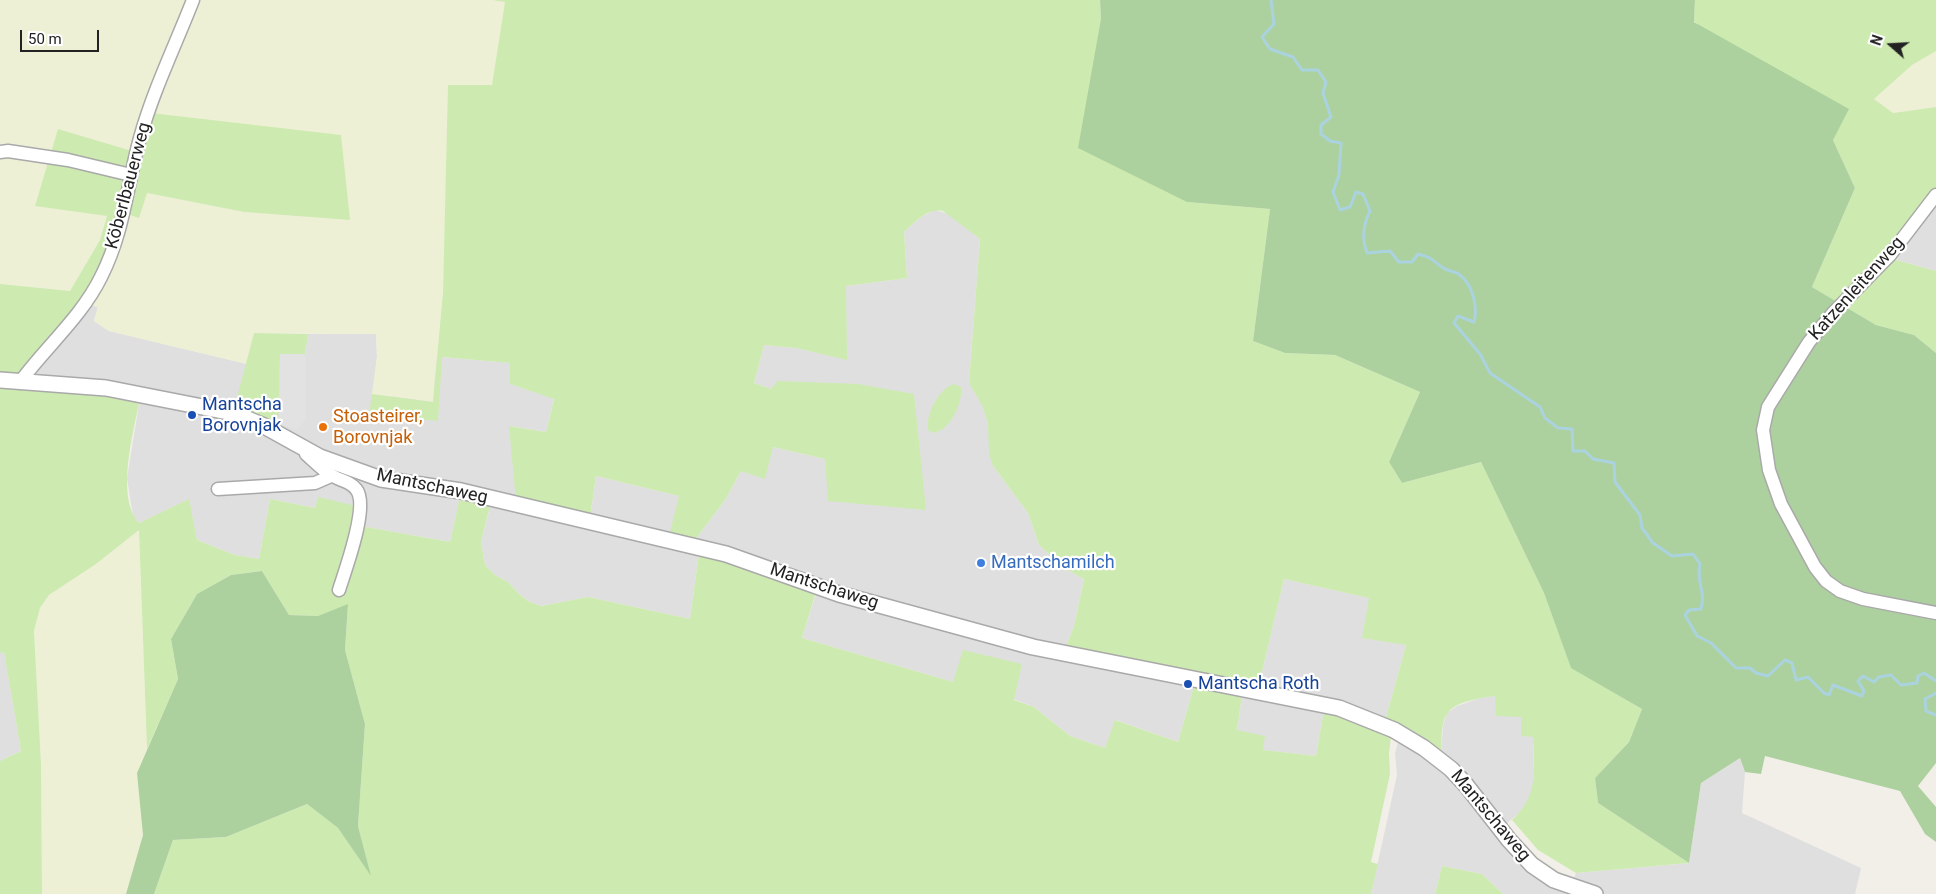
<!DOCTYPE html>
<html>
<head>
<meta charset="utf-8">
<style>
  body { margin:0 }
  #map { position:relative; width:1936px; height:894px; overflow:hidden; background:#f2efe9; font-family:Roboto,sans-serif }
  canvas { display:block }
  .north { position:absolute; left:1866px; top:20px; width:50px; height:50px; -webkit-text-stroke:4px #fff; paint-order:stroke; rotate:289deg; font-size:14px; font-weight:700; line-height:20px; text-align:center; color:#222 }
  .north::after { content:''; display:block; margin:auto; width:18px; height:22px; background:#222; clip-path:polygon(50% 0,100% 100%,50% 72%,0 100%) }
  .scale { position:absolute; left:20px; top:30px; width:79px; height:22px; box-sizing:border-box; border:2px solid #222; border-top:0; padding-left:6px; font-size:15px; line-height:18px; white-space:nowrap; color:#222; -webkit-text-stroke:4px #fff; paint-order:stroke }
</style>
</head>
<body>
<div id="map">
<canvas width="1936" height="894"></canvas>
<div class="north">N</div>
<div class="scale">50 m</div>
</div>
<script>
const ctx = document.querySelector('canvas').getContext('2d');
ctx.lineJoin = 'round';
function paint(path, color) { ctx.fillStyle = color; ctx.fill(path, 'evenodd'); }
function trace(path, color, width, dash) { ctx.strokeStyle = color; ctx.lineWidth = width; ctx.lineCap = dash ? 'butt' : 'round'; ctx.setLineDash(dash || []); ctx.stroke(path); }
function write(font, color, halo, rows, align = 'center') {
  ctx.font = font + ' Roboto,sans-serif'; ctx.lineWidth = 4.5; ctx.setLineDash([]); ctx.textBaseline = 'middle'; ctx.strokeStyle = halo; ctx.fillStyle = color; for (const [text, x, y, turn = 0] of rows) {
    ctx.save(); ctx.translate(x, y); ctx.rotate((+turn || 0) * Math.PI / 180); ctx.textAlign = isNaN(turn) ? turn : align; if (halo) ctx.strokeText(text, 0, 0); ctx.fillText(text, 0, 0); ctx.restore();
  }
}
const residential = new Path2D(`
  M 1936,201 L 1936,271 L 1896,260 L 1908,238 Z
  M 935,210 L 949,214 L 980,239 L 969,383 L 983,405 L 988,423 L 993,466 L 1028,513 L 1039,545 L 1066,569 L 1084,579 L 1074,626 L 1065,649 L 1194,686 L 1178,742 L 1116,720 L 1105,748 L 1070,736 L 1034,707 L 1013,699 L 1022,664 L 953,682 L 802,638 L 818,587 L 694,541 L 725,500 L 741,471 L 773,447 L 825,459 L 926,510 L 771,389 L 754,383 L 764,345 L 796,348 L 846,359 L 846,286 L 907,278 L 904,232 L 921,217 Z
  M 87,304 L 98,307 L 94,321 L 109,331 L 247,364 L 232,417 L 280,354 L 305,354 L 308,334 L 376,334 L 377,357 L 370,413 L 441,357 L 511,363 L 510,384 L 554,398 L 546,432 L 510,426 L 590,518 L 596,476 L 679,496 L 699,553 L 690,619 L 588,597 L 541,606 L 528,601 L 518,593 L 508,582 L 495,575 L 485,565 L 481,542 L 489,511 L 460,498 L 450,542 L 355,525 L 318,497 L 315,508 L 270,499 L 259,559 L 235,555 L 197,540 L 188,500 L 139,523 L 133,516 L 127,478 L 140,398 L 39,376 L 36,372 L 36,368 Z
  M 1284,579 L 1370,598 L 1406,645 L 1385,721 L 1324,710 L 1316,756 L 1262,750 L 1237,730 L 1242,695 L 1260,680 Z
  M 4,651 L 21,751 L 0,761 L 0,653 Z
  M 1495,696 L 1521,716 L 1533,737 L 1534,772 L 1533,789 L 1528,801 L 1520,812 L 1496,833 L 1568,892 L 1576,873 L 1689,863 L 1701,783 L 1740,758 L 1745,772 L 1742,813 L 1861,868 L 1855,894 L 1503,894 L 1482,874 L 1442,866 L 1435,894 L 1371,894 L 1397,775 L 1395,753 L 1399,739 L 1441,754 L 1443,725 L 1447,713 L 1457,706 L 1480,698 Z`);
const farmland = new Path2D(`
  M 0,0 L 190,0 L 132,151 L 58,129 L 98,214 L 107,216 L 100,240 L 70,291 L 0,284 Z
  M 199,0 L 492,0 L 505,2 L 492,86 L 449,85 L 443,292 L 433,402 L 372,394 L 377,357 L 376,334 L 254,333 L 247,364 L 109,331 L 94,321 L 98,307 L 87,304 L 120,247 L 130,215 L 139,217 L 146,193 L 244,212 L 350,220 L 151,113 Z
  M 1936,51 L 1936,107 L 1893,113 L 1874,99 L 1912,65 Z
  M 139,530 L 147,749 L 137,773 L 143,835 L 126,894 L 42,894 L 41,764 L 34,631 L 40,608 L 49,595 L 96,564 Z`);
const grass = new Path2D(`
  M 492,0 L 1100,0 L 1101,19 L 1187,202 L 1270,209 L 1253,341 L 1285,353 L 1335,355 L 1420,392 L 1389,462 L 1402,483 L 1481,462 L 1544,593 L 1571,667 L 1642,709 L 1629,742 L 1595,778 L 1598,803 L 1689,863 L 1576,873 L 1538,850 L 1512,820 C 1539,795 1534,771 1533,737 L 1521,736 L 1521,717 L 1496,716 L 1495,696 C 1481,698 1455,701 1447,714 C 1440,724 1442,742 1441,754 L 1385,721 L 1406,645 L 1362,638 L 1369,598 L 1284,579 L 1260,680 L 1255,686 L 1065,649 L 1074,626 L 1084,579 L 1066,569 L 1039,545 L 1028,513 L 993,466 L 989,454 L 988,423 L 982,405 L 969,383 L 980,239 L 943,211 C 927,208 915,223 904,232 L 907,278 L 846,286 L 847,360 L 796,348 L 764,345 L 754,383 L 771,389 L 778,381 L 858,384 L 914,394 L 926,510 L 828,501 L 825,459 L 773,447 L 765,479 L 741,471 L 725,500 L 694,541 L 669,536 L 679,496 L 596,476 L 590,518 L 516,501 L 509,426 L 546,432 L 554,399 L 510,384 L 510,363 L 442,357 L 438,421 L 369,414 L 372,394 L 433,402 L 443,292 L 448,85 L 492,85 L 505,2 Z
  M 1695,0 L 1936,0 L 1936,51 L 1912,65 L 1874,99 L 1893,113 L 1936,107 L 1936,201 L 1908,238 L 1896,260 L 1936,271 L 1936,353 L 1914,335 L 1876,325 L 1812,287 L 1855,188 L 1833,140 L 1694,21 Z
  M 151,113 L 341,135 L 350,220 L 244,212 L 147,193 L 139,218 L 130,215 L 135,175 Z
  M 58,129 L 132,151 L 123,209 L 92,287 L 20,375 L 0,375 L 0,284 L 70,291 L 100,240 L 107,216 L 35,206 Z
  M 254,333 L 308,334 L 305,354 L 280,354 L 278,428 L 234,409 Z
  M 954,384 L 961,387 C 963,403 950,431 933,433 L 928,430 C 925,415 939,388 954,384 Z
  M 0,385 L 140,398 C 134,431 115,496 139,523 L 189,499 L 197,540 L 235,555 L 259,559 L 270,499 L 315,508 L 318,497 L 356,506 L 355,525 L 450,542 L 460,497 L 490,506 L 481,542 L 485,565 L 495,575 L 508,582 L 518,593 L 528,601 L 541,606 L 588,597 L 690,619 L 699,553 L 719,557 L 816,592 L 802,638 L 953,682 L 963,650 L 1022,664 L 1014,700 L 1034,707 L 1070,736 L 1105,748 L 1115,720 L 1178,742 L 1194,686 L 1242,695 L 1237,730 L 1265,736 L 1263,750 L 1316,756 L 1324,710 L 1391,736 L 1389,753 L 1390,774 L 1371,862 L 1378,864 L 1371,894 L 154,894 L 173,840 L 226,837 L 307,804 L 338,828 L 370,874 L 358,826 L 365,724 L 345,650 L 348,605 L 318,616 L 289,615 L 262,571 L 231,575 L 197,594 L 171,639 L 178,679 L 147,749 L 139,530 L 96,564 L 49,595 L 40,608 L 34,631 L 41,764 L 42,894 L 0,894 L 0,761 L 21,751 L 4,652 L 0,653 Z
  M 1442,866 L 1482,874 L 1503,894 L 1435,894 Z`);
const forest = new Path2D(`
  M 1100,0 L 1695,0 L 1694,22 L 1849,109 L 1833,140 L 1855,188 L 1812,287 L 1876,325 L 1914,335 L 1936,353 L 1936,763 L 1918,786 L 1936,807 L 1936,842 L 1925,834 L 1900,791 L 1765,756 L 1761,774 L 1745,772 L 1740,758 L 1701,783 L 1689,863 L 1598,803 L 1595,778 L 1629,742 L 1642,709 L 1571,668 L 1544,593 L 1481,462 L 1402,483 L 1389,462 L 1420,392 L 1335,355 L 1285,353 L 1253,341 L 1270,209 L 1187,202 L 1078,148 L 1101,19 Z
  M 262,571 L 289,615 L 318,616 L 348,604 L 345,650 L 365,724 L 358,826 L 371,876 L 338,828 L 307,804 L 226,837 L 173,840 L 154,894 L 126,894 L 143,835 L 137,773 L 178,679 L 171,639 L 197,594 L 231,575 Z`);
const parking = new Path2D(`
  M 280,354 L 305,354 L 306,419 L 297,430 L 279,424 Z`);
const stream = new Path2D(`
  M 1271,0 L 1274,24 L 1262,37 L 1270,49 L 1293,57 L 1302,70 L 1318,70 L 1326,82 L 1323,93 L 1331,117 L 1321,125 L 1321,134 L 1330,141 L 1341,143 L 1339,175 L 1333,192 L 1340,210 L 1350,207 L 1356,192 L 1363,194 L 1370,211 C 1363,225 1361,238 1367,253 L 1390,251 L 1399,262 L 1412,262 L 1418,254 C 1435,258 1433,262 1445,269 C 1450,271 1456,272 1460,275 C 1473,285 1478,308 1474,322 L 1458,316 L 1454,323 L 1480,354 L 1490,373 L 1540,407 L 1545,418 L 1558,428 L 1572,429 L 1573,451 L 1585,451 L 1593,459 L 1614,463 L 1615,482 L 1640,515 L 1642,528 L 1653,543 L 1672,556 L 1693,554 L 1700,564 C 1696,585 1706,589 1701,609 L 1689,610 L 1685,615 L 1697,636 L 1711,643 L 1736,668 L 1750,668 L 1756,673 L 1768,676 L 1785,660 L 1792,663 L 1796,680 L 1808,677 L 1824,693 L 1829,695 L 1833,685 L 1862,696 L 1864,691 L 1858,681 L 1863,676 L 1874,682 L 1879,677 L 1891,675 L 1901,685 L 1917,683 L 1918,676 L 1924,673 L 1936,681
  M 1936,693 L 1925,699 L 1926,711 L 1936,715`);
const minor = new Path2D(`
  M 0,152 L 8,151 L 68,160 L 131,175
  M 1936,195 L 1890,255 L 1833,313 L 1809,342 L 1768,407 L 1763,430 L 1769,470 L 1781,504 L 1815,567 L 1826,581 L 1840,591 L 1863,599 L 1936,613
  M 20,382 C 46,347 82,316 101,277 C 124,232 127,185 140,138 C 153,91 175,46 193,0
  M 306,454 C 314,461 323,471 333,476 C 341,481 350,481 356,489 C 370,505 345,570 339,590
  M 218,489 L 315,483 L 331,476`);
const tertiary = new Path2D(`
  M 0,380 L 106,388 L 233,413 L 264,426 L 320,457 L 381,479 L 461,491 L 726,554 L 839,594 L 1033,647 L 1339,708 L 1394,730 L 1424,748 L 1451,769 L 1466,785 L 1509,840 L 1532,865 L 1554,880 L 1595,894`);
const markers = [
  [192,415,5,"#1a4fb4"],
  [323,427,5,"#e8710a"],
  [981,563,5,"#3f7fe0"],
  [1188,684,5,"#1a4fb4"]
];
const streetNames = [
  ["Köberlbauerweg",129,186,-75],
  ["Katzenleitenweg",1857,289,-48],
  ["Mantschaweg",432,487,12],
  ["Mantschaweg",824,587,18],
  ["Mantschaweg",1490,816,50]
];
const transitNames = [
  ["Mantscha",202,405],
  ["Borovnjak",202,426],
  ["Mantscha Roth",1198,684]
];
const foodNames = [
  ["Stoasteirer,",333,417],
  ["Borovnjak",333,438]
];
const shopNames = [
  ["Mantschamilch",991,563]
];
paint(residential, '#e0dfdf');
paint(farmland, '#eef0d5');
paint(grass, '#cdebb0');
paint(forest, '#add19e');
paint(parking, '#e2e2e2');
trace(stream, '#aad3df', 3);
trace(minor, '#a9a9a9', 15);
trace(tertiary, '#a9a9a9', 18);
trace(minor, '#fff', 12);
trace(tertiary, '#fff', 15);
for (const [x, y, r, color] of markers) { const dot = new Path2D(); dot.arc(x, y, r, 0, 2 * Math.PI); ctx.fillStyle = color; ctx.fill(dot); trace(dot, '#fff', 2); }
write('18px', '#222', '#fff', streetNames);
write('18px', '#164399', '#fff', transitNames, 'left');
write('18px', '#c56008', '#fff', foodNames, 'left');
write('18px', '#366cbe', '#fff', shopNames, 'left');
</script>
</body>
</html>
